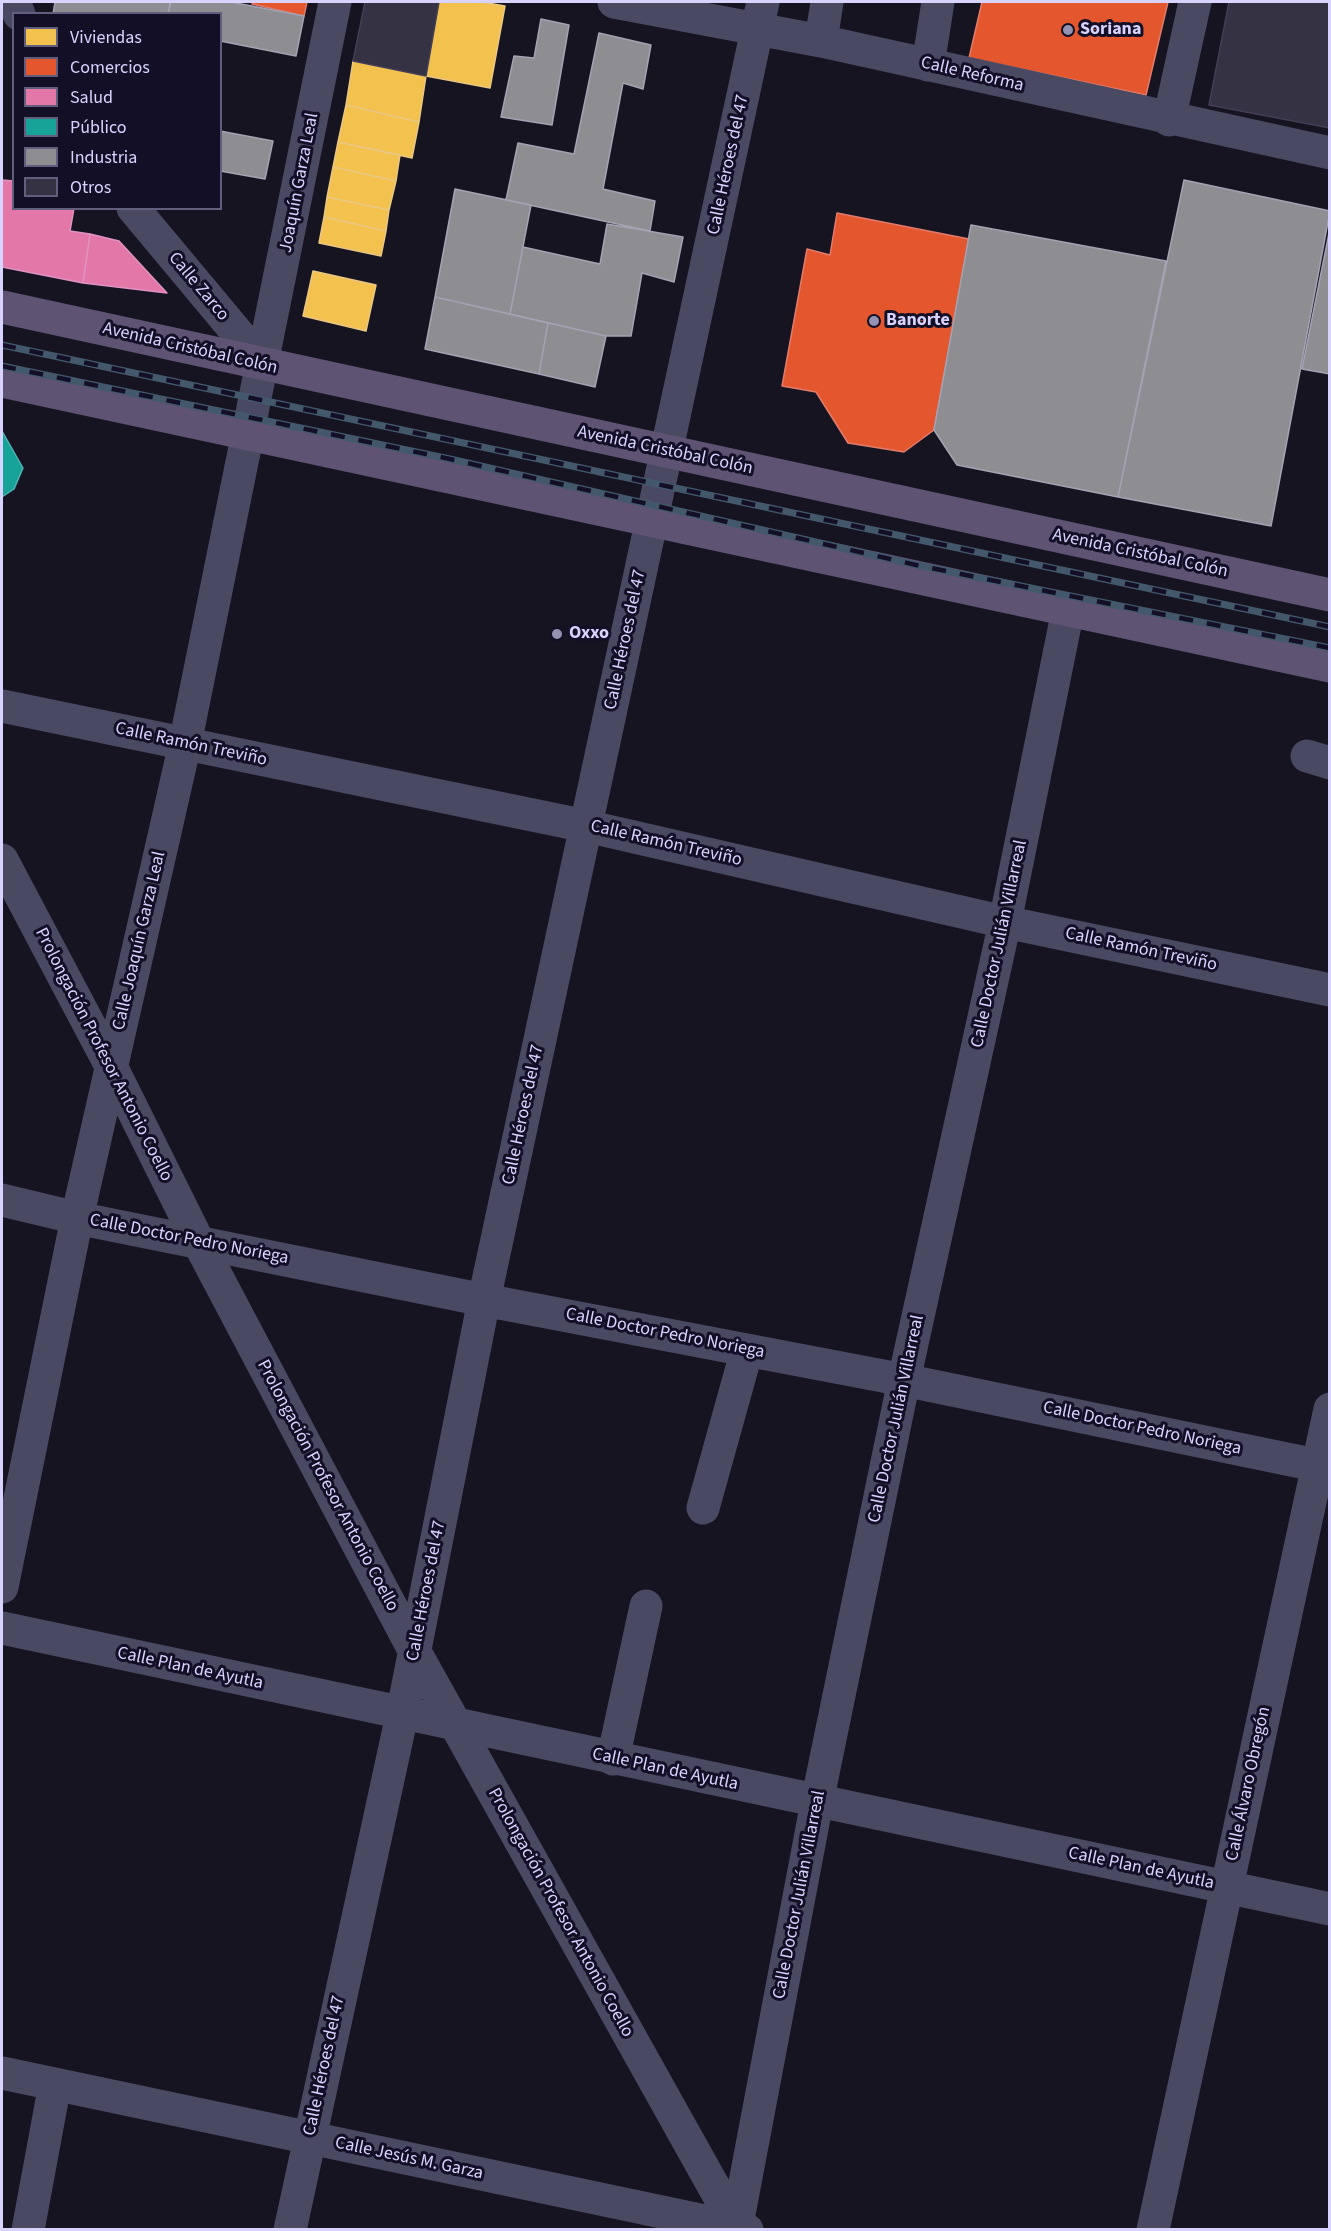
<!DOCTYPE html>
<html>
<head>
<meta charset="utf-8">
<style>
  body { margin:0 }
  #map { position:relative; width:1331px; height:2231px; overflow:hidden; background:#161421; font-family:"Source Sans 3",sans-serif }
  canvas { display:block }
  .frame { position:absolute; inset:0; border:3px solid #d9d4ff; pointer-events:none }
  .legend { position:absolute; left:12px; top:12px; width:210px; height:198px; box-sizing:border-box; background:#130f26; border:2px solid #625e7d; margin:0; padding:8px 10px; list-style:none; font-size:18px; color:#d9d4ff }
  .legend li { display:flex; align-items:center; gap:12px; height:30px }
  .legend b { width:30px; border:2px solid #625e7d }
</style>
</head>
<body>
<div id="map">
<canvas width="1331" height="2231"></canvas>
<div class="frame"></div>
<ul class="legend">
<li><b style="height:16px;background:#f2c14e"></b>Viviendas</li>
<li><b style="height:16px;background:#e4572e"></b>Comercios</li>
<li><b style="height:16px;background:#e377a8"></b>Salud</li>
<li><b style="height:16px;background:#17a398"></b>Público</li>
<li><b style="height:16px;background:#8d8d92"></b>Industria</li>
<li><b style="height:16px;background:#343243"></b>Otros</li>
</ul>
</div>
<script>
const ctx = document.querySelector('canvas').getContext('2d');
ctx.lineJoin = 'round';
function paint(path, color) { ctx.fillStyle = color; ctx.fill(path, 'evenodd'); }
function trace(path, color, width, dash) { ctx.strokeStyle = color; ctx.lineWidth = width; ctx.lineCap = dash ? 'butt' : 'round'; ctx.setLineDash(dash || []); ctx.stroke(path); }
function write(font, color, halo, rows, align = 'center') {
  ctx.font = font + ' "Source Sans 3",sans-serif'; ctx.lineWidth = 6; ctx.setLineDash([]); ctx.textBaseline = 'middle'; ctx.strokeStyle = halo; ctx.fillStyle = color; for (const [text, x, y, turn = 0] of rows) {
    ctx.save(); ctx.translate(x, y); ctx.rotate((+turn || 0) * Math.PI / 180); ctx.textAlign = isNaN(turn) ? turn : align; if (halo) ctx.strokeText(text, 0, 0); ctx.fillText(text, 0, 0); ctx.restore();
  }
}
const homes = new Path2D(`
  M 439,2 L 482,2 L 505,6 L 490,88 L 426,76 Z
  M 353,61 L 426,76 L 419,122 L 346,105 Z
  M 346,105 L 419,122 L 412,158 L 338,142 Z
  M 338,142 L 400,155 L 396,181 L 333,167 Z
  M 333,167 L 396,181 L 389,210 L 327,197 Z
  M 327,197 L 389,210 L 386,231 L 324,217 Z
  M 324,217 L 386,231 L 381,256 L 319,243 Z
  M 313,271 L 376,285 L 366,331 L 303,316 Z`);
const shops = new Path2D(`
  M 253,2 L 307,2 L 304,16 L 252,4 Z
  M 982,2 L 1168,2 L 1146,95 L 969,58 Z
  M 837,213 L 969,239 L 934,430 L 904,452 L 848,443 L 816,392 L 782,386 L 807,249 L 830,255 Z`);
const health = new Path2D(`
  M 2,180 L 14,181 L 14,208 L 74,208 L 70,231 L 90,234 L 83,283 L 2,267 Z
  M 90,234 L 119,241 L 167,293 L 83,283 Z`);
const public = new Path2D(`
  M 2,431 L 23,468 L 14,489 L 2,497 Z`);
const industry = new Path2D(`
  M 55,2 L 170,2 L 168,14 L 53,14 Z
  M 171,2 L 231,2 L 304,16 L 296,56 L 220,41 L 220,14 L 168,14 Z
  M 541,19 L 569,25 L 552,125 L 501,117 L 514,56 L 534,58 Z
  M 599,33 L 651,45 L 643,89 L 623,83 L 603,189 L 655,201 L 650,231 L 506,200 L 518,143 L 574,154 Z
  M 220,131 L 273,141 L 265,179 L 220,171 Z
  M 1184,180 L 1330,211 L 1271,526 L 1118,497 Z
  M 455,189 L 531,205 L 510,314 L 435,297 Z
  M 607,224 L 683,237 L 674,282 L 642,273 L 631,336 L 606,336 L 510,314 L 523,247 L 600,264 Z
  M 971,225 L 1166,261 L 1118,497 L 957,465 L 934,430 Z
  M 1330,228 L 1330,374 L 1302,369 Z
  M 435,297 L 548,323 L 539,374 L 425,349 Z
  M 548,323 L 606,336 L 595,387 L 539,374 Z`);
const building = new Path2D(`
  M 365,2 L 439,2 L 426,76 L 353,61 Z
  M 1229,2 L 1330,2 L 1330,128 L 1209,105 Z`);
const minor = new Path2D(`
  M 14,2 L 19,14
  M 614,2 L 821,41 L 1330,153
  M 821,41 L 827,2
  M 928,65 L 938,2
  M 1169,120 L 1195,2
  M 133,208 L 264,365
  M 2,706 L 586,826 L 1005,922 L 1330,990
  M 1307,756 L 1330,763
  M 2,860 L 111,1066 L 198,1241 L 415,1652 L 738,2230
  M 2,1200 L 77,1218 L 484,1300 L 904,1380 L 1330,1468
  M 703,1508 L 747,1350
  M 2,1587 L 77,1218 L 185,744 L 335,2
  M 2,1628 L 1330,1909
  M 613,1759 L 646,1606
  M 2,2073 L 747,2230
  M 28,2230 L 55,2084
  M 290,2230 L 402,1715 L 484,1300 L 763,2
  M 736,2230 L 817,1802 L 904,1380 L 1005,922 L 1068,610
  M 1153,2230 L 1330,1409`);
const major = new Path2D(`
  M 2,307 L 1330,595
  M 2,381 L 1330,666`);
const rail = new Path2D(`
  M 2,345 L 1330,627
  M 2,366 L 450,459 L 921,566 L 1330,648`);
const markers = [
  [1068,30,6,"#9591b1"],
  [874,321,6,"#9591b1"],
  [557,634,6,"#9591b1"]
];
const poiNames = [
  ["Soriana",1080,30],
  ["Banorte",886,321],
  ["Oxxo",569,634]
];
const streetNames = [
  ["Calle Reforma",972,75,13],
  ["Calle Héroes del 47",729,165,-78],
  ["Joaquín Garza Leal",300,183,-79],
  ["Calle Zarco",198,287,50],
  ["Avenida Cristóbal Colón",190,349,13],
  ["Avenida Cristóbal Colón",665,451,12],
  ["Avenida Cristóbal Colón",1140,554,12],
  ["Calle Héroes del 47",626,640,-78],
  ["Calle Ramón Treviño",191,745,12],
  ["Calle Ramón Treviño",666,844,13],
  ["Calle Joaquín Garza Leal",140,941,-77],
  ["Calle Doctor Julián Villarreal",1000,944,-78],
  ["Calle Ramón Treviño",1141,950,12],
  ["Prolongación Profesor Antonio Coello",103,1055,63],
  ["Calle Héroes del 47",524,1115,-78],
  ["Calle Doctor Pedro Noriega",189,1240,11],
  ["Calle Doctor Pedro Noriega",665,1334,11],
  ["Calle Doctor Julián Villarreal",897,1419,-78],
  ["Calle Doctor Pedro Noriega",1142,1429,12],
  ["Prolongación Profesor Antonio Coello",327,1486,62],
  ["Calle Héroes del 47",427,1591,-79],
  ["Calle Plan de Ayutla",190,1669,12],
  ["Calle Plan de Ayutla",665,1770,12],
  ["Calle Álvaro Obregón",1249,1784,-78],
  ["Calle Plan de Ayutla",1141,1869,12],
  ["Calle Doctor Julián Villarreal",800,1895,-79],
  ["Prolongación Profesor Antonio Coello",560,1913,61],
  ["Calle Héroes del 47",325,2066,-78],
  ["Calle Jesús M. Garza",409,2159,12]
];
paint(homes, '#f2c14e');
trace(homes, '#eac783', 1.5);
paint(shops, '#e4572e');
trace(shops, '#e17c6d', 1.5);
paint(health, '#e377a8');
trace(health, '#e093c2', 1.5);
paint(public, '#17a398');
trace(public, '#51b2b7', 1.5);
paint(industry, '#8d8d92');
trace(industry, '#a4a2b3', 1.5);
paint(building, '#343243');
trace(building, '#433f54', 1.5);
trace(minor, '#4a4962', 33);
trace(major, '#5e5373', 33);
trace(rail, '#43596b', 7);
trace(rail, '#130f26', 4.5, [14]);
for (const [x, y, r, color] of markers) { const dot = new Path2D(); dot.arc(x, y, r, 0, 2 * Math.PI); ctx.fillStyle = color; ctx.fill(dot); trace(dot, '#130f26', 2); }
write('bold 18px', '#d9d4ff', '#130f26', poiNames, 'left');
write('18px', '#d9d4ff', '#130f26', streetNames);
</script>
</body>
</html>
